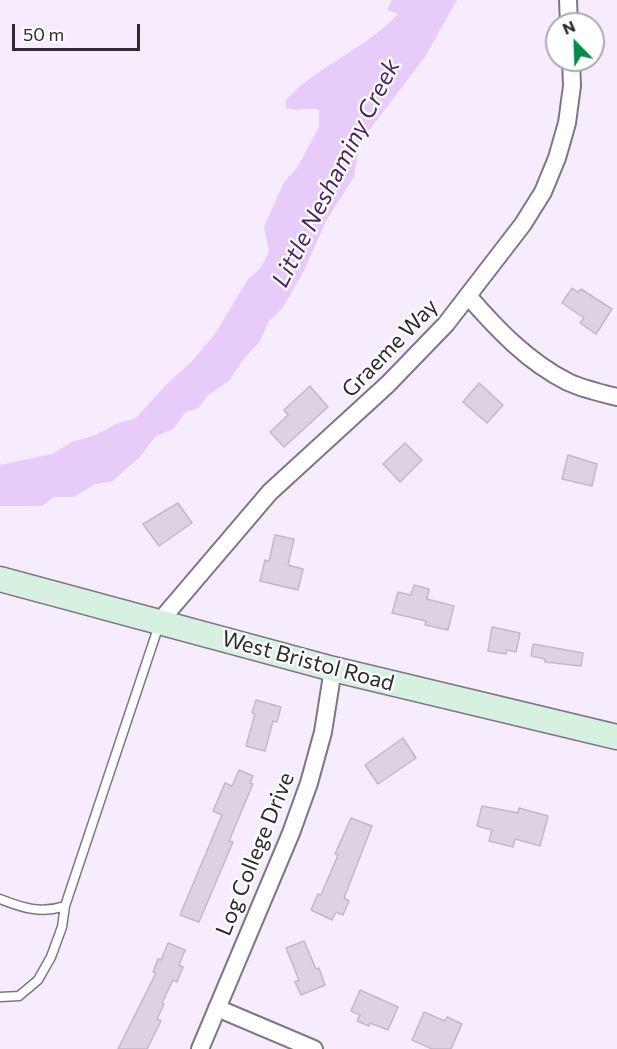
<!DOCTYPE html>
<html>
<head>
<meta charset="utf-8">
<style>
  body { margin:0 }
  #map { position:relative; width:617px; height:1049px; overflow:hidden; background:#f6ecfd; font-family:Commissioner,sans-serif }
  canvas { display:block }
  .north { position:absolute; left:545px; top:12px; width:60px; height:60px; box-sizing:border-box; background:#fff; border:2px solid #abaaac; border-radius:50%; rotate:337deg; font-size:16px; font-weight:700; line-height:24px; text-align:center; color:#2e2a30 }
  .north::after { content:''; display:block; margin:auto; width:21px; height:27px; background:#008c49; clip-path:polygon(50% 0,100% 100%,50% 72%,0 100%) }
  .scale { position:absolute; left:12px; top:24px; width:128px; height:27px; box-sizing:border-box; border:3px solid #2e2a30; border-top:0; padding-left:8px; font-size:18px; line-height:21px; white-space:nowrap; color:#2e2a30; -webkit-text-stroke:4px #fff; paint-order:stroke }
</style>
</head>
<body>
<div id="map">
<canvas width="617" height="1049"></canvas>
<div class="north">N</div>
<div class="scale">50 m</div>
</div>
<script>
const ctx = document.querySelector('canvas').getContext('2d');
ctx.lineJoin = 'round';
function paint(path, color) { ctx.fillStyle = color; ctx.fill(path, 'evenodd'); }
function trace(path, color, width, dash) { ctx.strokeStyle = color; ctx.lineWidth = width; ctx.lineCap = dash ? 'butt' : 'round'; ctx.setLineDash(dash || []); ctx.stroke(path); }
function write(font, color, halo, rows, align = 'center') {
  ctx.font = font + ' Commissioner,sans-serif'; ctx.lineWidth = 4.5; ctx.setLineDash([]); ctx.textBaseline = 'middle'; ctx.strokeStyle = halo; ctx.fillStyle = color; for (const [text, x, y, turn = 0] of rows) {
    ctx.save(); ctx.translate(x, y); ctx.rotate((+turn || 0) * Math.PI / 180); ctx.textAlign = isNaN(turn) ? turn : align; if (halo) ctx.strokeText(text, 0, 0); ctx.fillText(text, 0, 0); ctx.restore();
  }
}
const water = new Path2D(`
  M 392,0 L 457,0 L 425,57 L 360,142 L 354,177 L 326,221 L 304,271 L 282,309 L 269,321 L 260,341 L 243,360 L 229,381 L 207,396 L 199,408 L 186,412 L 173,429 L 155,437 L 139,458 L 111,482 L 95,484 L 74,497 L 54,497 L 42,506 L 0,506 L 0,465 L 52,454 L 72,442 L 96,435 L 116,424 L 136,418 L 165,386 L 194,359 L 215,334 L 248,279 L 261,268 L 269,251 L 264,227 L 284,182 L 297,168 L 319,127 L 319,110 C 307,107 298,112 286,108 L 286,100 C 318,65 366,49 398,14 L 387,10 Z`);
const building = new Path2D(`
  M 572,288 L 578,292 L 581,289 L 612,309 L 596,334 L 580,323 L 584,318 L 562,303 Z
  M 479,383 L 503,405 L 487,423 L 463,402 Z
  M 310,386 L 328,407 L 284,447 L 270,432 L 288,415 L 284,410 Z
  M 405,443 L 422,460 L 400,482 L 383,464 Z
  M 568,455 L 597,464 L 592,486 L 562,479 Z
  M 178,503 L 192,523 L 159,546 L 143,524 Z
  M 275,535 L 294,539 L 288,565 L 303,569 L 298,590 L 260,581 L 265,560 L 269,561 Z
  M 414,585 L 429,589 L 427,599 L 454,606 L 448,630 L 425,625 L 426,621 L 392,613 L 398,592 L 411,595 Z
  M 492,627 L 520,633 L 516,652 L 507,650 L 506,654 L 488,651 Z
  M 533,644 L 583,653 L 581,666 L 545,662 L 545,659 L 531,656 Z
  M 256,700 L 281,707 L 277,722 L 273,721 L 265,751 L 246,746 L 255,714 L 252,713 Z
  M 403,738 L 416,758 L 378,784 L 365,765 Z
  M 239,770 L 253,776 L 250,783 L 253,784 L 229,841 L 233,842 L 199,922 L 180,915 L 222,815 L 213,811 L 225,783 L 232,786 Z
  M 482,806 L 518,813 L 519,808 L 548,816 L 540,846 L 515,839 L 513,847 L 489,841 L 492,830 L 477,826 Z
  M 351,818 L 372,826 L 344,898 L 349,901 L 343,915 L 336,912 L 332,920 L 311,910 L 318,894 L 321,895 L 338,855 L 335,854 Z
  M 304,941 L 316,969 L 319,968 L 325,985 L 301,995 L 295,982 L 299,980 L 286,948 Z
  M 168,943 L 185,950 L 179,965 L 183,967 L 177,982 L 173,980 L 162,1003 L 164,1004 L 157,1019 L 161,1021 L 147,1049 L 118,1049 L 156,973 L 153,972 L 158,959 L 161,960 Z
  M 360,990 L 398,1007 L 388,1030 L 370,1023 L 369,1026 L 357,1021 L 360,1015 L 351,1011 Z
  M 424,1012 L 445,1021 L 447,1017 L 462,1024 L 451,1049 L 432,1049 L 412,1040 Z`);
const service = new Path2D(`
  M 0,899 C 23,908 41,914 65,906
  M 0,997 L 19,996 L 38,980 L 51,957 L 62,927 L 65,906 L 159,625`);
const minor = new Path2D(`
  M 568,0 L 569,24
  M 469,297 C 497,329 528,362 568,382 C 583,389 600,393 617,397
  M 160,621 L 270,492 L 388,384 L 446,324 L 523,224 L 543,192 L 557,158 L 567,123 L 572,86 L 571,60
  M 217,1008 L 314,1049
  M 200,1049 L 291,833 L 309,783 L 323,732 L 333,669`);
const secondary = new Path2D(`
  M 0,579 L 333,669 L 617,737`);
const streetNames = [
  ["Graeme Way",390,348,-46],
  ["West Bristol Road",308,661,15],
  ["Log College Drive",255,854,-68]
];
const waterNames = [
  ["Little Neshaminy Creek",336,173,-63]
];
paint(water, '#e7ccf9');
paint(building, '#dcd2e3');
trace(building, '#c2b8c9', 1.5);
trace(service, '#7f7685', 11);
trace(minor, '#7f7685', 20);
trace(secondary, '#7f7685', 27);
trace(service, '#fff', 8);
trace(minor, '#fff', 16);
trace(secondary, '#d6f1df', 24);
write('22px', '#2e2a30', '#fff', streetNames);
write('italic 24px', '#502566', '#fff', waterNames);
</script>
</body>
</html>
